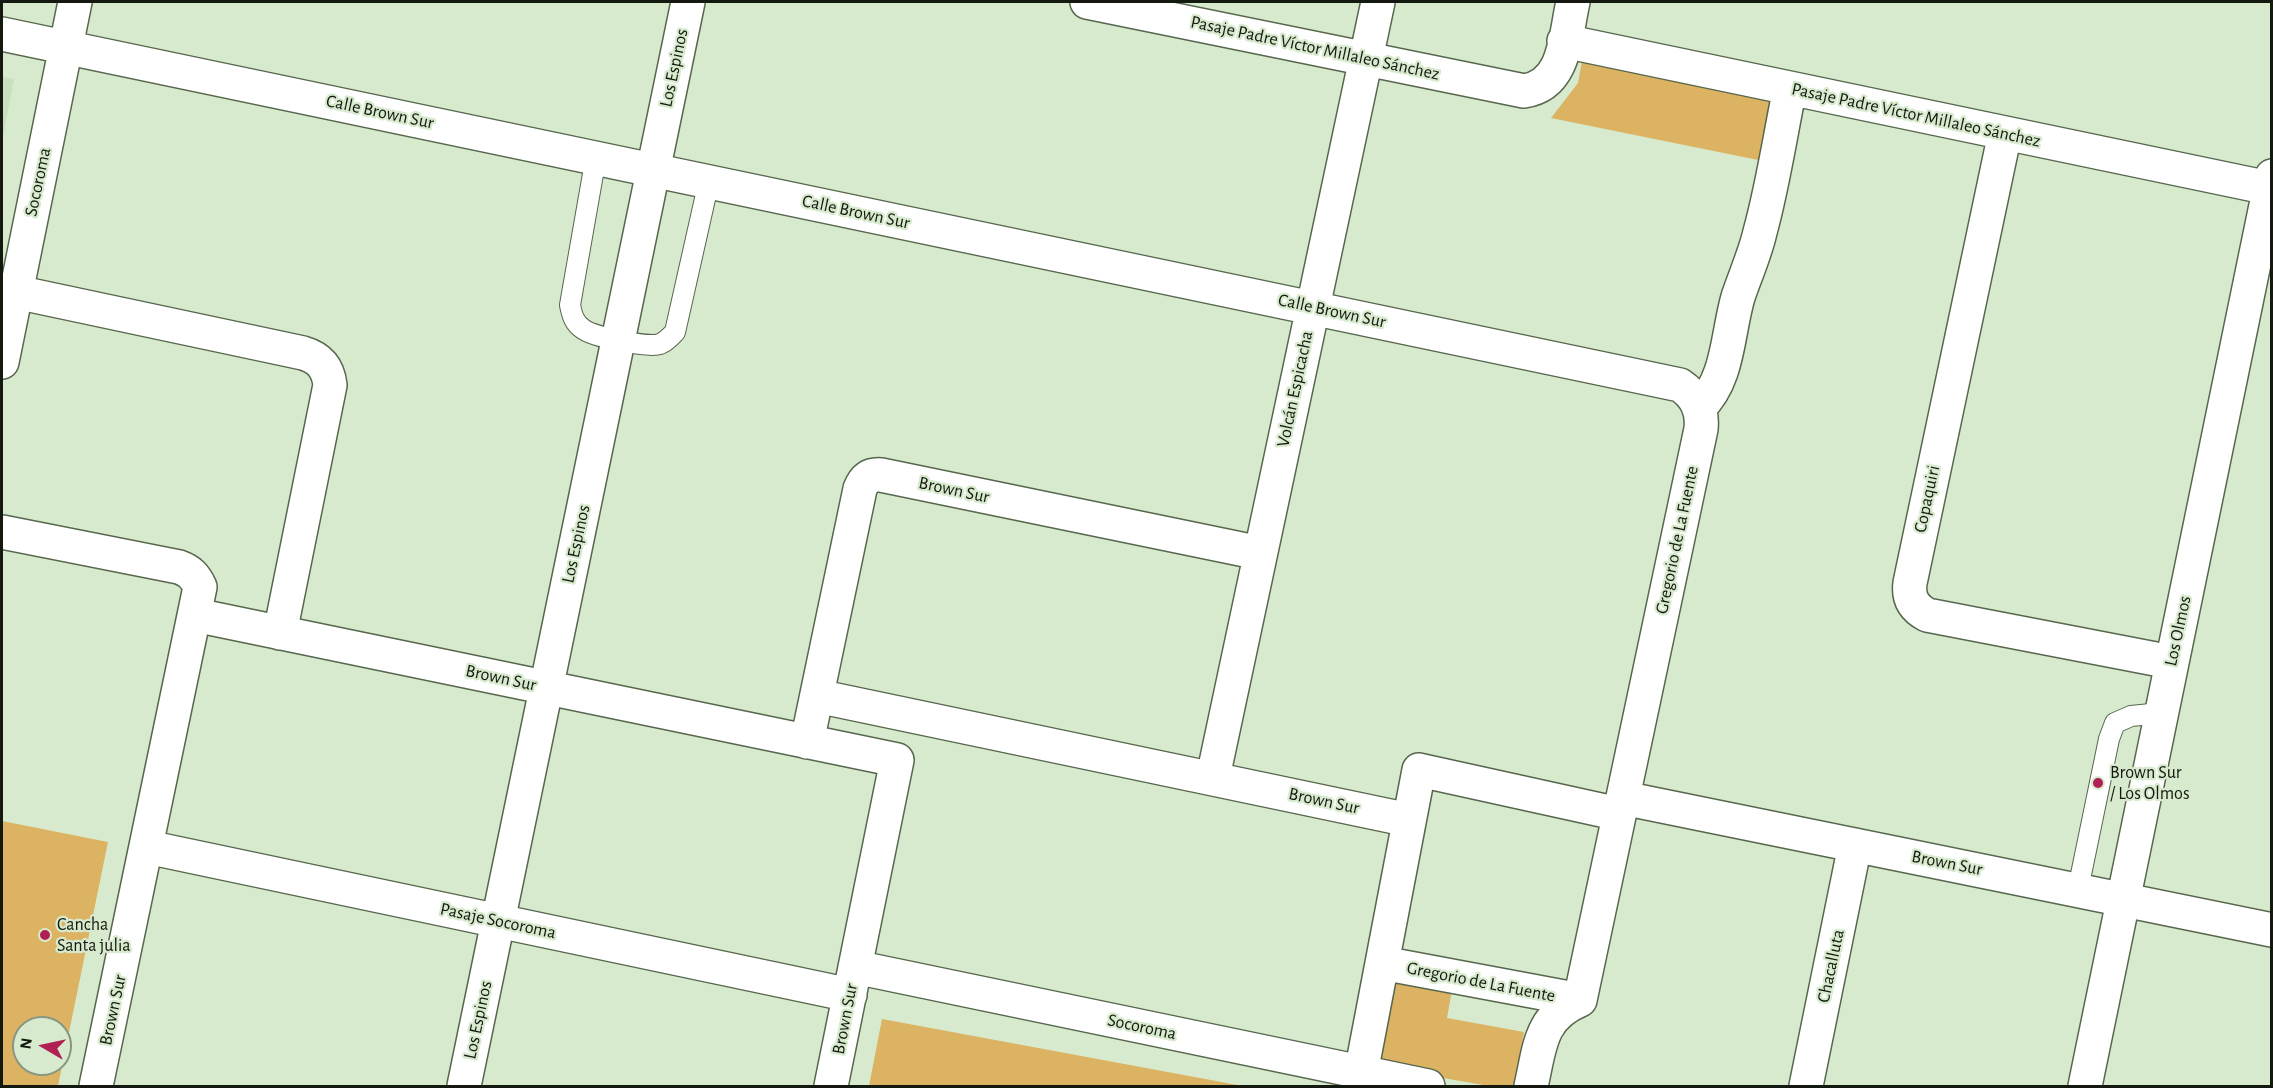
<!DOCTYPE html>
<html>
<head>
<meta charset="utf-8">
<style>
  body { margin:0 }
  #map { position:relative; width:2273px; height:1088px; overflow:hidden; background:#d8eace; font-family:"Alegreya Sans",sans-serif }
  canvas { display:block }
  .frame { position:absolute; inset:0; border:3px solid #13190f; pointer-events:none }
  .north { position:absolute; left:12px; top:1016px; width:60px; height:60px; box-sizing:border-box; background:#d8eace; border:2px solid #899682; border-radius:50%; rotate:279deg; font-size:16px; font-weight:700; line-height:24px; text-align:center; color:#13190f }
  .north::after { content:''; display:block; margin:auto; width:21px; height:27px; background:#b02052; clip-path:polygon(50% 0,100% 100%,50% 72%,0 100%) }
</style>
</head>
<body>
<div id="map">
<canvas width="2273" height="1088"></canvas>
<div class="frame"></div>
<div class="north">N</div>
</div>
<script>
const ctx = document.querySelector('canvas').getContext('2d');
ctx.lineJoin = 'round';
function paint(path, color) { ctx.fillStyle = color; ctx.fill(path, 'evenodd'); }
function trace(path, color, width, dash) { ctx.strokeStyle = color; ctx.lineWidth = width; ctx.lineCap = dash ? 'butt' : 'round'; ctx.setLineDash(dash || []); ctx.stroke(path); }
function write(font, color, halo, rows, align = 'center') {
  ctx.font = font + ' "Alegreya Sans",sans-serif'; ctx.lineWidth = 4.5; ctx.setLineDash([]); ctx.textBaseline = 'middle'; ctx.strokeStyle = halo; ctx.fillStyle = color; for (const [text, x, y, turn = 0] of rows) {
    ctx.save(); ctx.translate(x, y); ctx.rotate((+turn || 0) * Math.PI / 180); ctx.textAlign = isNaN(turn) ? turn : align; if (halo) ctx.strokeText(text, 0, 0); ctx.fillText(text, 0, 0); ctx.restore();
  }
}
const built = new Path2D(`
  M 2,77 L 14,79 L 2,143 Z`);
const green = new Path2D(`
  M 1582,61 L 1775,101 L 1763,161 L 1551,118 L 1578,83 Z
  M 2,821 L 108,842 L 58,1086 L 2,1086 ZM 24,1028 L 60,1028 L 60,1064 L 24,1064 Z
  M 1390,978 L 1452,990 L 1447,1018 L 1524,1032 L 1515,1086 L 1489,1086 L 1374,1066 Z
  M 882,1019 L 1243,1086 L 869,1086 Z`);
const lane = new Path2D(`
  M 596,157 L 570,305 C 572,315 574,323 583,329 C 594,337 648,348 660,344 C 667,341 670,337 675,332 L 709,181
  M 2078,889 L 2109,739 L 2115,723 L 2131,716 L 2161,713`);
const street = new Path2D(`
  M 1087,2 L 1524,91 C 1566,85 1565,36 1573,2
  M 2,34 L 1680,385 C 1696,396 1703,410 1701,429 L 1580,1000
  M 1564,41 L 2269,188
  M 2005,133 L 1910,583 C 1908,598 1914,608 1927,615 L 2171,662
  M 16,292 L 303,353 C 320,358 328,368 330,385 L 280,633
  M 2,362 L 75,2
  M 1699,408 C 1729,379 1727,335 1738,297 C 1745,276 1755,254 1760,232 C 1773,185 1780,136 1790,88
  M 2,532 L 179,567 C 190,571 195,576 200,587 L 96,1086
  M 195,615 L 897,760 L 831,1086
  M 817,696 L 1409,820
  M 807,742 L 860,489 C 864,479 870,474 881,475 L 1260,553
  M 1213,777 L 1378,2
  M 1623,798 L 2272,930
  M 147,847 L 850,995
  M 1382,963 L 1580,1000
  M 855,967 L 1428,1086
  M 1361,1073 L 1419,770 L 1619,814
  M 1531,1086 C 1540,1048 1539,1017 1580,1000
  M 1806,1086 L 1855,845`);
const secondary = new Path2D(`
  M 464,1086 L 688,2
  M 2085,1086 L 2272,176`);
const markers = [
  [2098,783,6,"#b02052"],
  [45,935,6,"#b02052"]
];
const streetNames = [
  ["Pasaje Padre Víctor Millaleo Sánchez",1315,48,12],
  ["Los Espinos",674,68,-78],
  ["Calle Brown Sur",380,112,12],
  ["Pasaje Padre Víctor Millaleo Sánchez",1916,115,12],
  ["Socoroma",38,182,-78],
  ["Calle Brown Sur",856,212,12],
  ["Calle Brown Sur",1332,311,12],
  ["Volcán Espicacha",1295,389,-78],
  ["Brown Sur",954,490,12],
  ["Copaquiri",1927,499,-78],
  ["Gregorio de La Fuente",1677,540,-78],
  ["Los Espinos",576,544,-78],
  ["Los Olmos",2178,631,-78],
  ["Brown Sur",501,678,12],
  ["Brown Sur",1324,801,12],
  ["Brown Sur",1947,863,11],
  ["Pasaje Socoroma",498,921,12],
  ["Chacalluta",1831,966,-78],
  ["Gregorio de La Fuente",1481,982,11],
  ["Brown Sur",113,1010,-78],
  ["Brown Sur",845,1019,-79],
  ["Los Espinos",478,1020,-78],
  ["Socoroma",1142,1027,12]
];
const poiNames = [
  ["Brown Sur",2110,773],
  ["/ Los Olmos",2110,794],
  ["Cancha",57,925],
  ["Santa julia",57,946]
];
paint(built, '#cae0bd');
paint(green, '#dbb362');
trace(lane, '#57674e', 22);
trace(street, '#57674e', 36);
trace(secondary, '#57674e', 36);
trace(lane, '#fff', 20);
trace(street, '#fff', 33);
trace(secondary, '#fff', 33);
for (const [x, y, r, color] of markers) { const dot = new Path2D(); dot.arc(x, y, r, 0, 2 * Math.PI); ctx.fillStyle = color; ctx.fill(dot); trace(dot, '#d8eace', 2); }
write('18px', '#13190f', '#d8eace', streetNames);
write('18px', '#13190f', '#d8eace', poiNames, 'left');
</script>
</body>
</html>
